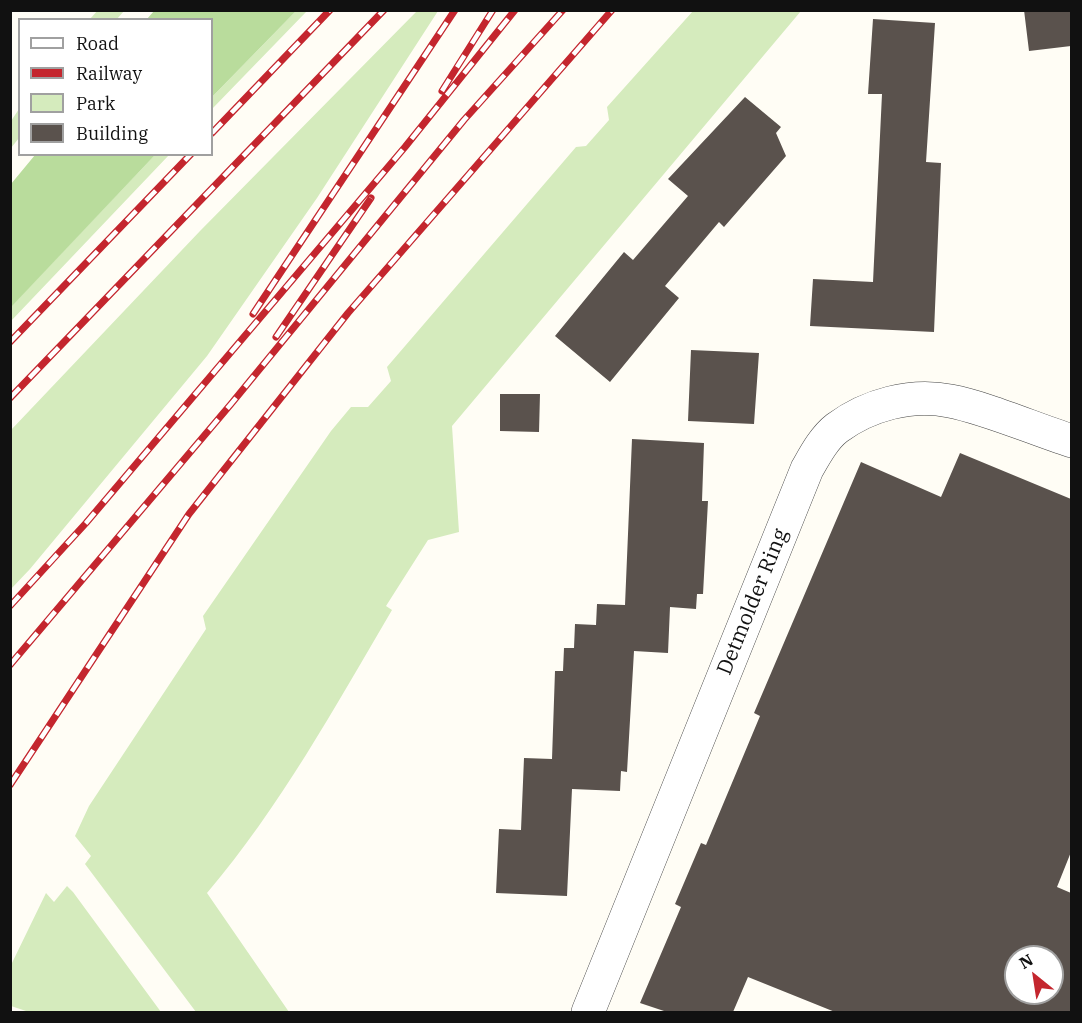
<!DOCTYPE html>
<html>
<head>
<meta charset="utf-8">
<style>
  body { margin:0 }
  #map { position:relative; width:1082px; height:1023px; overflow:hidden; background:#fffdf5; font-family:"IBM Plex Serif",serif }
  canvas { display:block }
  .frame { position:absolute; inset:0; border:12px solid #111; pointer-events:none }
  .legend { position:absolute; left:18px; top:18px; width:195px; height:138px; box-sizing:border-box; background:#fff; border:2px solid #a0a0a0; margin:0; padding:8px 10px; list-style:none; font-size:18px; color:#111 }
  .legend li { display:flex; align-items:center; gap:12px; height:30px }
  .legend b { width:30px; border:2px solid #a0a0a0 }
  .north { position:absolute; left:1004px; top:945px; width:60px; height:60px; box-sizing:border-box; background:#fff; border:2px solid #a0a0a0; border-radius:50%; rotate:330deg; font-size:16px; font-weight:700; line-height:24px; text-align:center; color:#111 }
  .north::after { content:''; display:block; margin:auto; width:21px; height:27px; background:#c4262e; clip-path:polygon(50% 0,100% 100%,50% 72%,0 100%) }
</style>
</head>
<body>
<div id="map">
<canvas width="1082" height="1023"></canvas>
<div class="frame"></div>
<ul class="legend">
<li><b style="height:8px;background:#fff"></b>Road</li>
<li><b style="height:8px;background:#c4262e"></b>Railway</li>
<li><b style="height:16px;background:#d5ebbd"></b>Park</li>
<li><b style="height:16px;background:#5a524d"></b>Building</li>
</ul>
<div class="north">N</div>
</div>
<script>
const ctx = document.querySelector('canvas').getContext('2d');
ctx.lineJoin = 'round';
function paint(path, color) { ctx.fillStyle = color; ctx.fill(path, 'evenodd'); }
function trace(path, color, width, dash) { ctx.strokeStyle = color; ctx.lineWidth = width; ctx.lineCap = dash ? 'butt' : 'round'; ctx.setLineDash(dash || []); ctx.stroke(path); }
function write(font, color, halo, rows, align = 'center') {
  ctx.font = font + ' "IBM Plex Serif",serif'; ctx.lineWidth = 6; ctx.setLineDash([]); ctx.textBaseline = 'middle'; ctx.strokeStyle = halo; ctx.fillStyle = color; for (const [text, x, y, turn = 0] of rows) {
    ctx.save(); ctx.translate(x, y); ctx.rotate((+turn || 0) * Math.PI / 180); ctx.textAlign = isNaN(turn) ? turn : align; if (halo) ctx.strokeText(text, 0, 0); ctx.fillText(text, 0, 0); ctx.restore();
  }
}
const green = new Path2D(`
  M 98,10 L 124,10 L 124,11 L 117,19 L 90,19 Z
  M 296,11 L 307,11 L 212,109 L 212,97 Z
  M 417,11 L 438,11 L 317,198 L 207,356 L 30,569 L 11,589 L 11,430 L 200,231 Z
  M 693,11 L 801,11 L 452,426 L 459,532 L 428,540 L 386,606 L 392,610 C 335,707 280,807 207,893 L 289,1012 L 196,1012 L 85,864 L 91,856 L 75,836 L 89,806 L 206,629 L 203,616 L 331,431 L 351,407 L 368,407 L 391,381 L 387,367 L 576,147 L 586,146 L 609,120 L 607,107 Z
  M 19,109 L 19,138 L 11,148 L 11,121 Z
  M 155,155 L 169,155 L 11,321 L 10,307 Z
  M 67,886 L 73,892 L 161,1012 L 29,1012 L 11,1006 L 11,965 L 46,893 L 54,902 Z`);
const forest = new Path2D(`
  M 154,11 L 154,10 L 296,11 L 212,97 L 212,20 L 147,19 Z
  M 35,155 L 155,155 L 11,307 L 11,184 Z`);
const building = new Path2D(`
  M 1024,10 L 1071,10 L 1071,46 L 1029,51 Z
  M 873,19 L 935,23 L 926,162 L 941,163 L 934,332 L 810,326 L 813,279 L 873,282 L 882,94 L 868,94 Z
  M 745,97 L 781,127 L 776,133 L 786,156 L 724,227 L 719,222 L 665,286 L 679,298 L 610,382 L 555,336 L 624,252 L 633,260 L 688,196 L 668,179 Z
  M 691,350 L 759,353 L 754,424 L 688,421 Z
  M 500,394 L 540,394 L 539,432 L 500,431 Z
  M 632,439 L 704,443 L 702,501 L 708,501 L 703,594 L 697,594 L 696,609 L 670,607 L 668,653 L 634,651 L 627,772 L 621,771 L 620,791 L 572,789 L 567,896 L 496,893 L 499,829 L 521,830 L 524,758 L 552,759 L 555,671 L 563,671 L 564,648 L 574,648 L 575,624 L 596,625 L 597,604 L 625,605 Z
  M 960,453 L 1071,499 L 1071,852 L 1057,887 L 1071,893 L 1071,1012 L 835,1012 L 748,977 L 733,1012 L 667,1012 L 640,1003 L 681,907 L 675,904 L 701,843 L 706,845 L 760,716 L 754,713 L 861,462 L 941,497 ZM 1016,957 L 1052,957 L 1052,993 L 1016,993 Z`);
const minor = new Path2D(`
  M 588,1012 L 807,469 C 815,455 824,438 837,428 C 868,405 911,393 950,401 C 987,408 1034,429 1072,441`);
const rail = new Path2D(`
  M 442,91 L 493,10
  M 212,133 L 330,10
  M 253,314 L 455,10
  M 276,337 L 371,198
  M 10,342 L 191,154
  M 10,398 L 384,10
  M 10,606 L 86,523 L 405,147 L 515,10
  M 10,665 L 231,404 L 464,120 L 563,10
  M 10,785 L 189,514 L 348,313 L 612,10`);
const streetNames = [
  ["Detmolder Ring",753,602,-68]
];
paint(green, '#d5ebbd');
paint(forest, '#b9dc9c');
paint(building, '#5a524d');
trace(minor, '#444', 34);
trace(minor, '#fff', 33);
trace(rail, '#c4262e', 7);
trace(rail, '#fff', 4.5, [14]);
write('21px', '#111', '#fff', streetNames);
</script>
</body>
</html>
